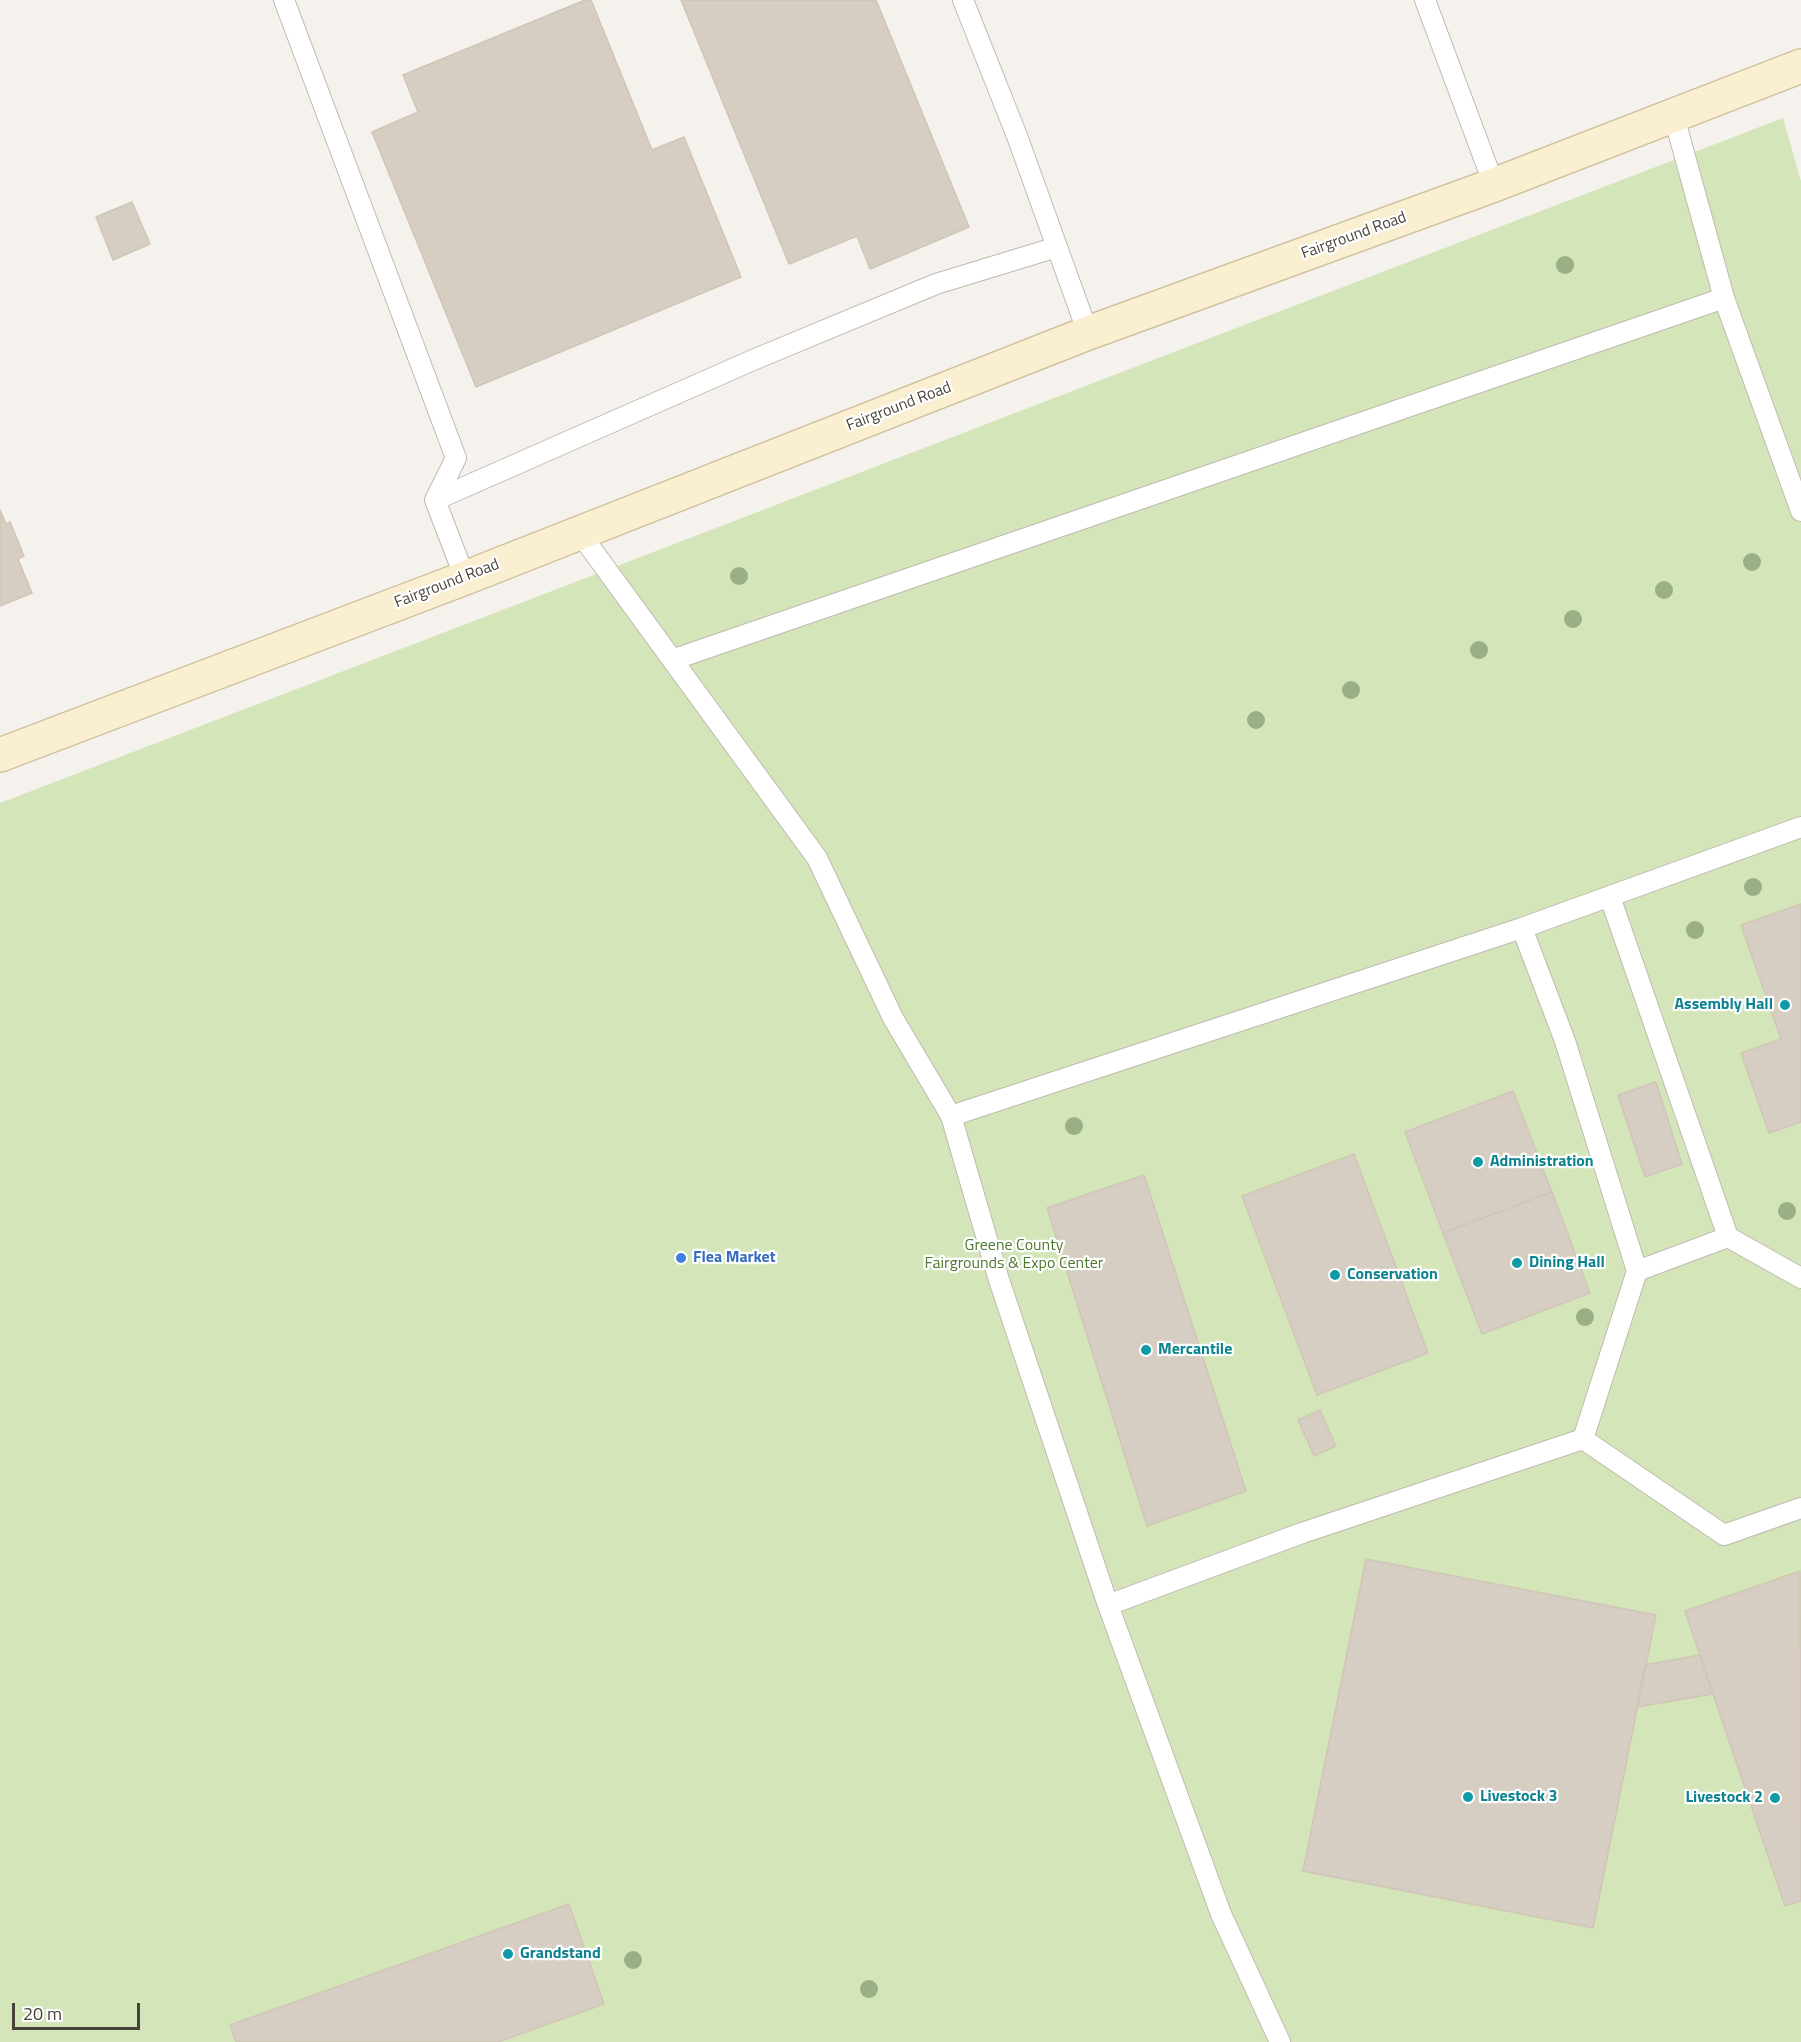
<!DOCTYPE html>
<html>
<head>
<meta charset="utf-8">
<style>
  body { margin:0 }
  #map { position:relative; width:1801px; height:2042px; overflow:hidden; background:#f5f2ed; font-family:"Titillium Web",sans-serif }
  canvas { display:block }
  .scale { position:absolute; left:12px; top:2003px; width:128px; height:27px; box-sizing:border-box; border:3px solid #49433a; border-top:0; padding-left:8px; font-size:18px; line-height:21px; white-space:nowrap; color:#49433a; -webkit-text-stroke:4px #fff; paint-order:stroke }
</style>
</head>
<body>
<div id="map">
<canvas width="1801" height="2042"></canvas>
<div class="scale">20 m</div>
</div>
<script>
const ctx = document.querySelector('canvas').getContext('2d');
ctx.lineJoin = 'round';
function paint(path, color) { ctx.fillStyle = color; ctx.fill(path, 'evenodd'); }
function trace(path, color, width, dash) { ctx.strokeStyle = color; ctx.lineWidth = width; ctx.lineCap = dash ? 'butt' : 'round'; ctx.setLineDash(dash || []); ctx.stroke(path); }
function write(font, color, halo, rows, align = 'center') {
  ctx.font = font + ' "Titillium Web",sans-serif'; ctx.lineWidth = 4.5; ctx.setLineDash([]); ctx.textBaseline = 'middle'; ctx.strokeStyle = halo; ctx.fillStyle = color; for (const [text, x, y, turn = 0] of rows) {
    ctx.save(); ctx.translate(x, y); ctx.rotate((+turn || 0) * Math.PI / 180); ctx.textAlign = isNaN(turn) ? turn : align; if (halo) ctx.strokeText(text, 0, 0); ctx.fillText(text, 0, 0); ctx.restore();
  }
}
const green = new Path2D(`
  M 1783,118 L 1801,181 L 1801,2042 L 0,2042 L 0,803 Z`);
const building = new Path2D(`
  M 585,0 L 591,0 L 652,150 L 684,137 L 741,277 L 476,387 L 372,132 L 418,112 L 403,75 Z
  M 681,0 L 876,0 L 969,227 L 870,269 L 857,236 L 789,264 Z
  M 132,202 L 150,244 L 113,260 L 96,217 Z
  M 0,510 L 6,524 L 10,522 L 24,556 L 18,559 L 32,593 L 0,606 Z
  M 1801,904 L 1801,1122 L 1769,1133 L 1741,1053 L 1781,1039 L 1741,925 Z
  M 1656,1082 L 1682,1164 L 1645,1177 L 1618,1095 Z
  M 1513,1091 L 1552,1192 L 1443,1233 L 1405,1132 Z
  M 1354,1154 L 1428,1353 L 1317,1395 L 1242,1196 Z
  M 1144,1175 L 1246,1491 L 1147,1526 L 1047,1208 Z
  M 1552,1192 L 1590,1293 L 1482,1334 L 1443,1233 Z
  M 1320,1410 L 1336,1446 L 1314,1456 L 1298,1420 Z
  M 1366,1559 L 1656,1615 L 1593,1928 L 1303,1871 Z
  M 1800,1571 L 1801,1901 L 1785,1906 L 1685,1611 Z
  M 1700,1655 L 1713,1694 L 1637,1707 L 1645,1665 Z
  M 569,1904 L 604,2004 L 498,2042 L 236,2042 L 230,2025 Z`);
const lane = new Path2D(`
  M 284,0 L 456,458 L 435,500 L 465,578
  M 963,0 L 1017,136 L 1088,333
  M 1425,0 L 1494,185
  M 1674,117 L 1724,298 L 1801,511
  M 435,500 L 753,360 L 936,284 L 1057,247
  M 579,532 L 817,858 L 893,1018 L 951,1116 L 999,1280 L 1108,1605 L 1221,1914 L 1280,2042
  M 672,660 L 1724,298
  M 1610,897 L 1728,1237
  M 1522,928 L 1565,1041 L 1637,1271
  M 951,1116 L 1522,928 L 1801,827
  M 1583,1439 L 1637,1271 L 1728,1237 L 1801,1278
  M 1583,1439 L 1724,1535 L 1801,1508
  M 1108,1605 L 1302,1533 L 1583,1439`);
const secondary = new Path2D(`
  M 0,755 L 465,578 L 1088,333 L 1494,185 L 1801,66`);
const trees = [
  [1565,265],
  [1752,562],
  [739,576],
  [1664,590],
  [1573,619],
  [1479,650],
  [1351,690],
  [1256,720],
  [1753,887],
  [1695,930],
  [1074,1126],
  [1787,1211],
  [1585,1317],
  [633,1960],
  [869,1989]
];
const markers = [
  [1785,1005,6,"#0f9aa8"],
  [1478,1162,6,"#0f9aa8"],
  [681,1258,6,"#3f7fe0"],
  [1517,1263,6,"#0f9aa8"],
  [1335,1275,6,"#0f9aa8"],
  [1146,1350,6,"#0f9aa8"],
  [1468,1797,6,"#0f9aa8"],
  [1775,1798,6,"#0f9aa8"],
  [508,1954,6,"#0f9aa8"]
];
const streetNames = [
  ["Fairground Road",1354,236,-20],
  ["Fairground Road",899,407,-21],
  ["Fairground Road",447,584,-21]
];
const cultureNames = [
  ["Assembly Hall",1773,1005,"right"],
  ["Administration",1490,1162],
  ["Dining Hall",1529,1263],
  ["Conservation",1347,1275],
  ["Mercantile",1158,1350],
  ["Livestock 3",1480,1797],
  ["Livestock 2",1763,1798,"right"],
  ["Grandstand",520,1954]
];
const parkNames = [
  ["Greene County",1014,1246],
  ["Fairgrounds & Expo Center",1014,1264]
];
const shopNames = [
  ["Flea Market",693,1258]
];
paint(green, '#d4e6b9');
paint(building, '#d6cec3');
trace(building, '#d0c5b6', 1.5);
trace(lane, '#c0b9af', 22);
trace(secondary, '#d1c2a0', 36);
trace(lane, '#fff', 20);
trace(secondary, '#fbefd1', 33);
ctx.fillStyle = '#9aaf85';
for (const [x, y] of trees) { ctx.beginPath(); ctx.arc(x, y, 9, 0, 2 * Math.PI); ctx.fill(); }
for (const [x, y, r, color] of markers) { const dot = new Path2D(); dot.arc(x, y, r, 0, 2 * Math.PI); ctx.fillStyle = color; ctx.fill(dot); trace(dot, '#fff', 2); }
write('16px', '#49433a', '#fff', streetNames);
write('bold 16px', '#0d838f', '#fff', cultureNames, 'left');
write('16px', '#4f7830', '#fff', parkNames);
write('bold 16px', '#366cbe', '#fff', shopNames, 'left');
</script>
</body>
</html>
